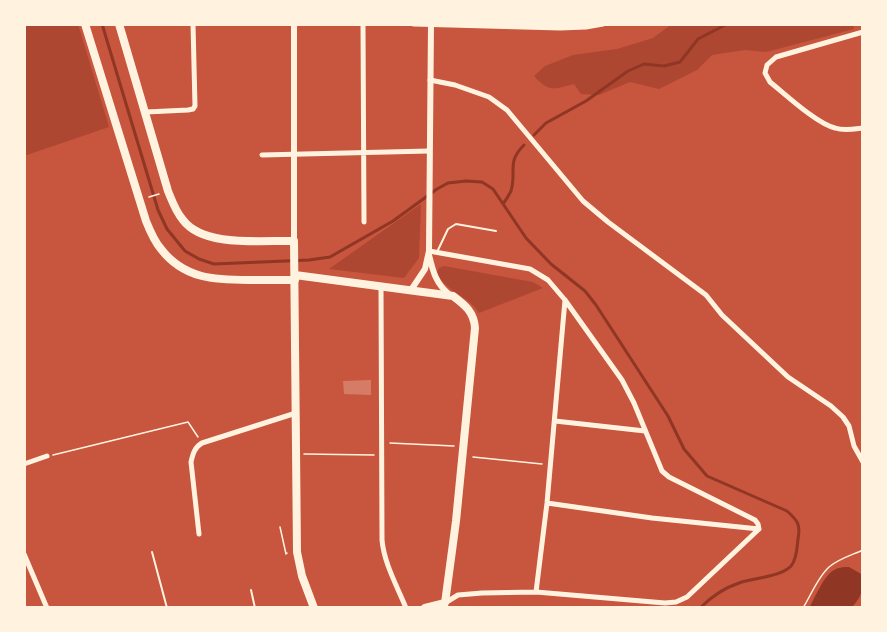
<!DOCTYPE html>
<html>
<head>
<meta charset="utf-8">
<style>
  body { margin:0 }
  #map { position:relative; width:887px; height:632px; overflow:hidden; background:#c8553d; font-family:"Asap Condensed",sans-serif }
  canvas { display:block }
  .frame { position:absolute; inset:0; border:26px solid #fff3e0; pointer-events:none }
</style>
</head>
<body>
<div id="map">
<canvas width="887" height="632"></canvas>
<div class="frame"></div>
</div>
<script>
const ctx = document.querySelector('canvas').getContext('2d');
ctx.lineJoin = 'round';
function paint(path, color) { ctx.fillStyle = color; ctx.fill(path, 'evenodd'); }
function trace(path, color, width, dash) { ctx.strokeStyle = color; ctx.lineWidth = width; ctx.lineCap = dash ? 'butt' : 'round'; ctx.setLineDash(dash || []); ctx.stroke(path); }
const green = new Path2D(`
  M 24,24 L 78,24 L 109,127 L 24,156 Z
  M 672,24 L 853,24 L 854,29 L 766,52 L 745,50 L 712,55 L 697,70 L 659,89 L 630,82 L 599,95 L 581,94 L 574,84 C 554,89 549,93 534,76 L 545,66 L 573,55 L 617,49 L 653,38 Z
  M 421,204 L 419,258 L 404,278 L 329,269 Z
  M 444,266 L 533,282 L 543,288 L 479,313 C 468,295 445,292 437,272 L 439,268 Z`);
const water = new Path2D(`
  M 849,567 L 863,575 C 863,590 862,597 851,608 L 809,608 C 815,598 824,575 834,570 C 839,567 844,567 849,567 Z`);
const stream = new Path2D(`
  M 102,24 L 158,210 L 167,229 L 185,251 L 199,259 L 214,264 L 309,260 L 330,257 L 393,221 L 437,189 L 448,183 L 466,181 L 482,182 L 493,189 L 526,238 L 551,264 L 585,291 L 596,305 L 668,416 L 684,449 L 707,476 L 787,511 C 797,520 801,524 798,539 C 797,547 797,559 791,566 C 781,577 753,578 739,583 C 724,588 711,597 700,608
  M 534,135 L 546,123 L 586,101 L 628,71 L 644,64 L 664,66 L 680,62 L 698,39 L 727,24
  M 503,204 C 506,200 509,195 511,191 C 517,171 506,163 524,145`);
const building = new Path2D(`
  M 371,380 L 371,395 L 344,394 L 343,381 Z`);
const path = new Path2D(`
  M 149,197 L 159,194
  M 390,443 L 454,446
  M 304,454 L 374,455
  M 53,455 L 188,422 L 198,437
  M 473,457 L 542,464
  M 280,527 L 286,554 L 287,553
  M 803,608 C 811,595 818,577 829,567 C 838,559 852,555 863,550`);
const service = new Path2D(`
  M 438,250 L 448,229 L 456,224 L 496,231
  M 152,552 L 167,608
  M 251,590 L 255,608`);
const minor = new Path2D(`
  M 363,24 L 364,222
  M 414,24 L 560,28 L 586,27 L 603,24
  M 863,32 L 776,57 L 767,65 L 765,73 L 770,82 C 785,94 817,124 835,128 C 844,131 854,129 863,128
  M 430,80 L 455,85 L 489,97 L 507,110 L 583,201 L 608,222 L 706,295 L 722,315 L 788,377 L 831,406 L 843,417 L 849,426 L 854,446 L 863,462
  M 146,112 L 188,110 L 193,109 L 195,106 L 193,24
  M 262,155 L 429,151
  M 429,251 L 530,269 L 548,280 L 565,300 L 622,380 L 634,403 L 662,471 L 669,477 L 755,520 L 758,524 L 759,529
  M 381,286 L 382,540 C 384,563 397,586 406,608
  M 555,421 L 645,431
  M 24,464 L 47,456
  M 547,503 L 652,518 L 759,529
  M 199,534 L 191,462 C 193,453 195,447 202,443 L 296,413
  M 24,554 L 47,608
  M 536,592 L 547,503 L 565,300
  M 445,608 L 445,603 L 458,595 L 482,593 L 536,592 L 665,603 L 676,602 L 687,597 L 759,529`);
const tertiary = new Path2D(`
  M 294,241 L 294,24
  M 429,255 C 433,272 436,284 450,295
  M 411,290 L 425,269 L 429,251 L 431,24`);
const primary = new Path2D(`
  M 85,24 L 146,221 C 150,231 154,241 161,249 C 184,279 215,280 249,280 C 264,280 280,280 295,280
  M 119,24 L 168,191 C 172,201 176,212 183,220 C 204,248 263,240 294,241 L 297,552 L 302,576 L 314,608
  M 295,275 L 453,296 C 465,305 474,312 475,328 L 456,521 L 445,603 L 425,608`);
paint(green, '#ae4732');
paint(water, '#8f3625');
trace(stream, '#8f3625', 3);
paint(building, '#d67c66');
trace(path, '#fff3e0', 1.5);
trace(service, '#fff3e0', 2);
trace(minor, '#fff3e0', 5);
trace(tertiary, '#fff3e0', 6);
trace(primary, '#fff3e0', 8);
</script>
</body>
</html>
